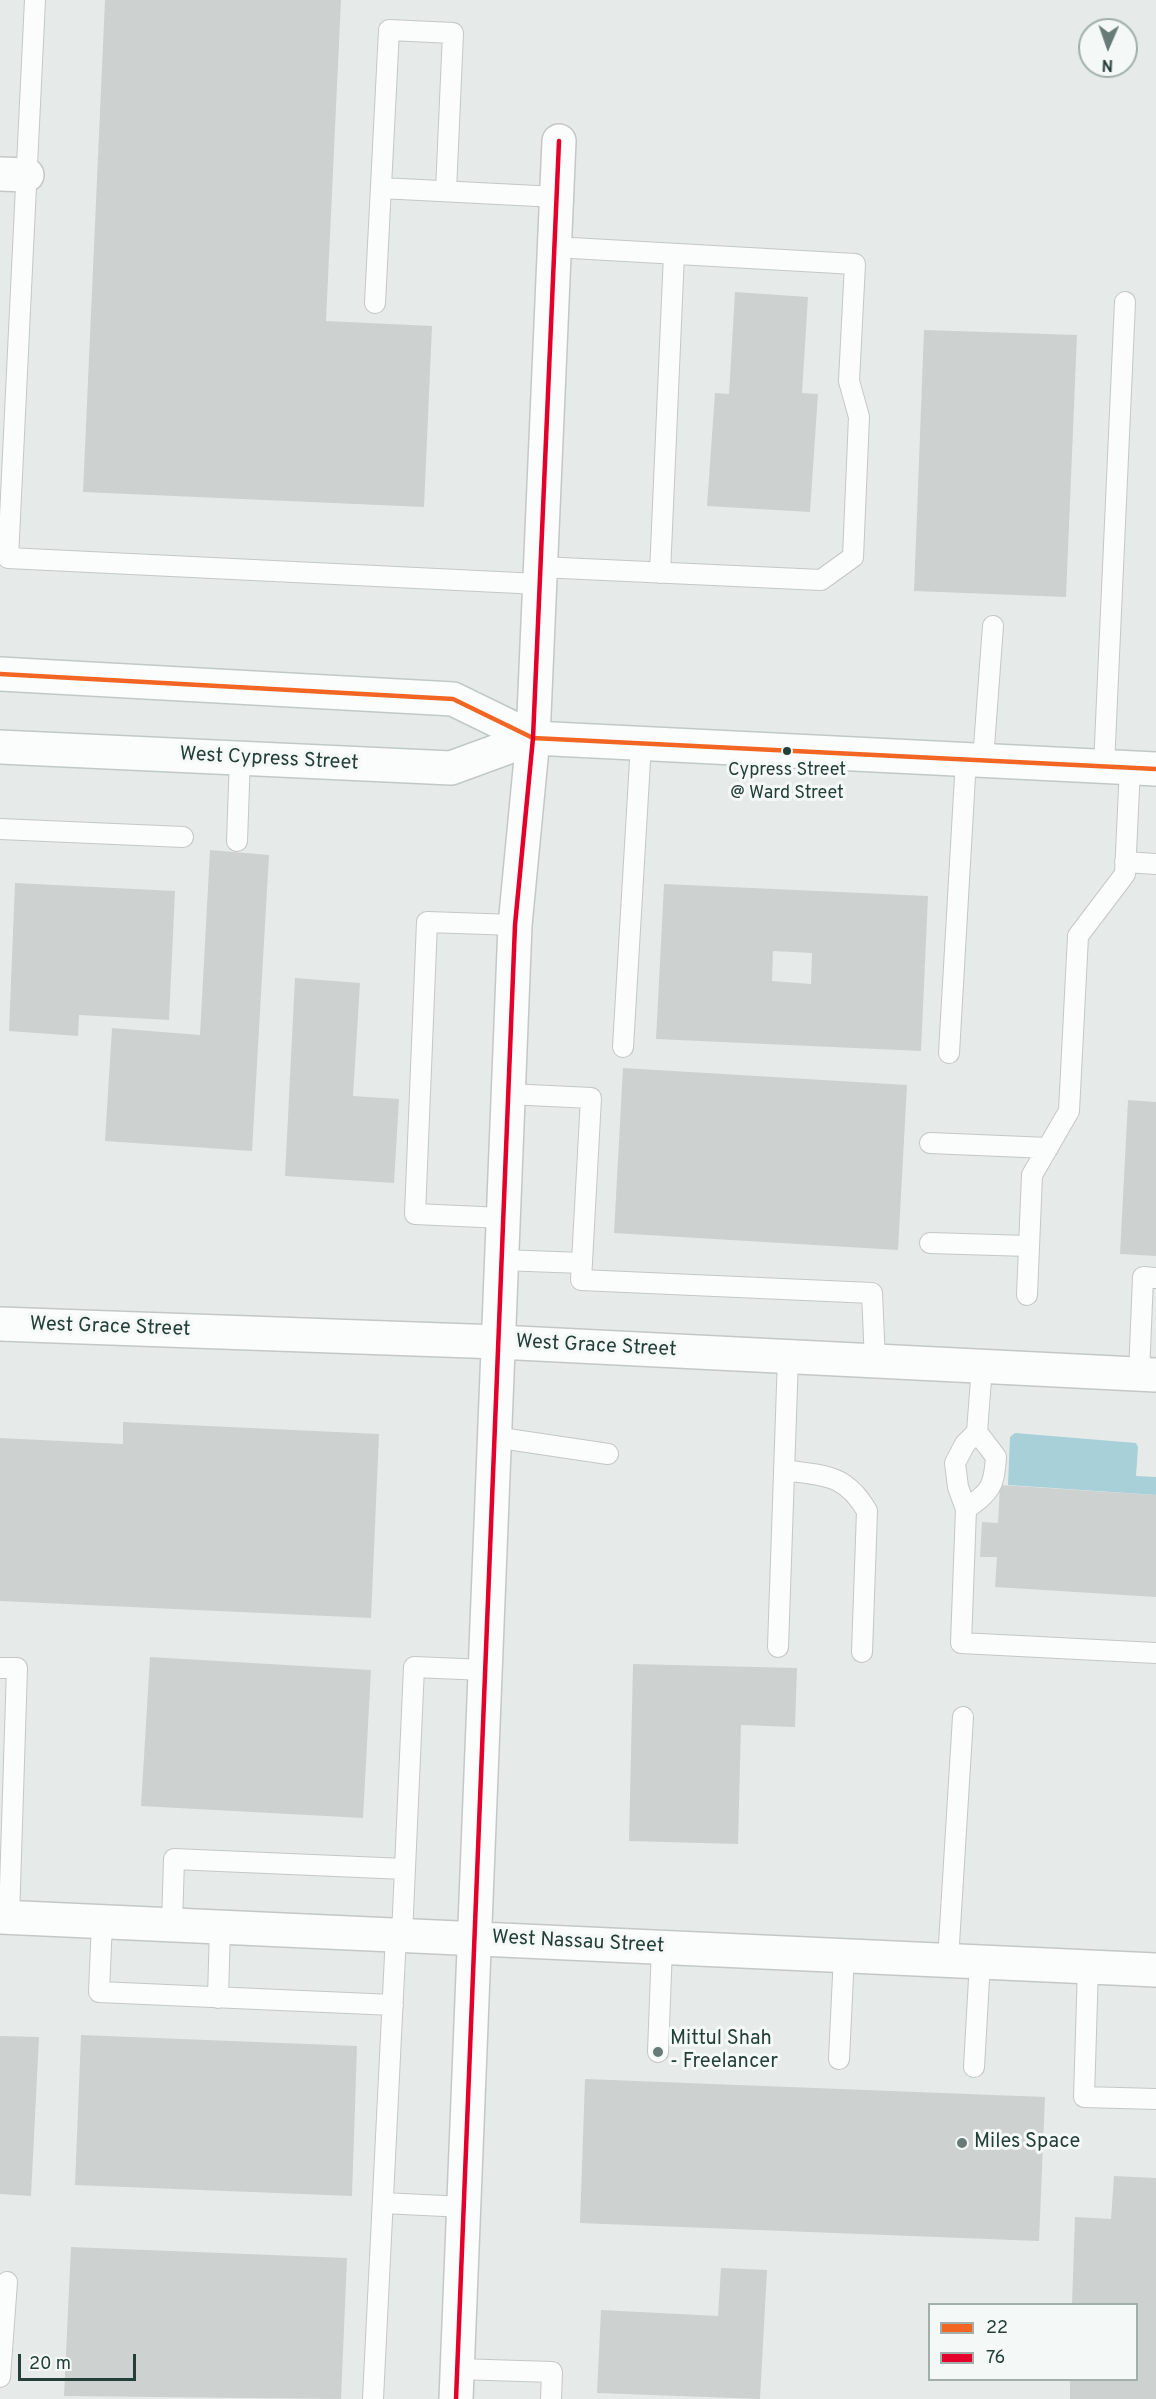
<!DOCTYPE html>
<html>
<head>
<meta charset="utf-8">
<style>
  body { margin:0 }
  #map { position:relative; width:1156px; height:2399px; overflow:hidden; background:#e6ebe9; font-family:Overpass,sans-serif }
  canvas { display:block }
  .legend { position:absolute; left:928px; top:2303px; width:210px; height:78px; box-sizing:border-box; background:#f4f9f7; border:2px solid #a1aeab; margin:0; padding:8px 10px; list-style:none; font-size:18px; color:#243e38 }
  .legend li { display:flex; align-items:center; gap:12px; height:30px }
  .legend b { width:30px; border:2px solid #a1aeab }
  .north { position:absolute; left:1078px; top:18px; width:60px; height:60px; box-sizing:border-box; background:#f4f9f7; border:2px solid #a1aeab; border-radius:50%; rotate:182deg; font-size:16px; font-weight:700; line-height:24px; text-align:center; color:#243e38 }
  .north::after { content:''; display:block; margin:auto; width:21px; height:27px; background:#687b76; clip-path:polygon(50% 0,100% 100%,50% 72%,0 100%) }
  .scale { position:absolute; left:18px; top:2354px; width:118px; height:27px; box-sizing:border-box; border:3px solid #243e38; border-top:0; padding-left:8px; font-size:18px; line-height:21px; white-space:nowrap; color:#243e38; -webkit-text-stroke:4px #f4f9f7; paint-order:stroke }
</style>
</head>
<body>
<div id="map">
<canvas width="1156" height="2399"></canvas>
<ul class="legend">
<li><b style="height:8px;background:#f26522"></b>22</li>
<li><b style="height:8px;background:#e4002b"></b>76</li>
</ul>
<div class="north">N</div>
<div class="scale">20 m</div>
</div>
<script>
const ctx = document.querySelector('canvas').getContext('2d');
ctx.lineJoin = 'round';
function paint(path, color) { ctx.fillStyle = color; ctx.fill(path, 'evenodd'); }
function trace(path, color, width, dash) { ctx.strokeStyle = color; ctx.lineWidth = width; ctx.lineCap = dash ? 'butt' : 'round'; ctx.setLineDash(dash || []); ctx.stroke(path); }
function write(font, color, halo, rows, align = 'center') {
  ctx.font = font + ' Overpass,sans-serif'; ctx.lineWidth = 6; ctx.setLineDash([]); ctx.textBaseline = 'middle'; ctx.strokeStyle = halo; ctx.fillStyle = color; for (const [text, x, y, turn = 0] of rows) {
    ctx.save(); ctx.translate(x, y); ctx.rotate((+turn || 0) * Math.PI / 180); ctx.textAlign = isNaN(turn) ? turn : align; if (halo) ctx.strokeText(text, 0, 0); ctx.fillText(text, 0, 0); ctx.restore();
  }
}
const water = new Path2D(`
  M 1015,1433 L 1136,1443 L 1138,1447 L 1136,1476 L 1156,1477 L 1156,1495 L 1008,1485 L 1010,1437 Z`);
const building = new Path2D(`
  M 105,0 L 341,0 L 326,321 L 432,326 L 424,507 L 83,492 Z
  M 735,292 L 808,297 L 802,393 L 818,394 L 810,512 L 707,506 L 715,393 L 729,394 Z
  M 924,330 L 1077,335 L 1066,597 L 914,591 Z
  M 210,850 L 269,855 L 252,1151 L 105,1141 L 112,1028 L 200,1035 Z
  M 15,883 L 175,891 L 169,1020 L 79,1015 L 78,1036 L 9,1031 Z
  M 664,884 L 928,896 L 921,1051 L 656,1039 ZM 773,951 L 812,953 L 811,984 L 772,981 Z
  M 295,978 L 360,983 L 353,1096 L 399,1099 L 394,1183 L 285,1176 Z
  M 623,1068 L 907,1085 L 898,1250 L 614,1233 Z
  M 1128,1100 L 1156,1102 L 1156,1256 L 1120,1254 Z
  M 123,1422 L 379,1434 L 371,1618 L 0,1601 L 0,1438 L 123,1444 Z
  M 1000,1485 L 1156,1495 L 1156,1597 L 995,1587 L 997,1557 L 980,1557 L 982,1522 L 998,1523 Z
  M 150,1657 L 371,1670 L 363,1818 L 141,1806 Z
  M 633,1664 L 797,1668 L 795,1727 L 741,1725 L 738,1844 L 629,1841 Z
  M 81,2035 L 357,2046 L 352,2196 L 75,2185 Z
  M 0,2036 L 39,2037 L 31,2196 L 0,2194 Z
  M 585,2079 L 1045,2097 L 1039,2241 L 580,2223 Z
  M 1114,2176 L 1156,2178 L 1156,2399 L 1070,2399 L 1070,2380 L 1136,2380 L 1136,2304 L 1072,2304 L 1075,2217 L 1111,2219 Z
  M 71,2247 L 347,2258 L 341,2399 L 64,2396 Z
  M 721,2268 L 767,2270 L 760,2399 L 597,2393 L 601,2310 L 718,2316 Z`);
const lane = new Path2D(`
  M 35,0 L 8,558 L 539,584
  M 381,188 L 556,197
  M 375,303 L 389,30 L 453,33 L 446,191
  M 540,567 L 821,580 L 853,557 L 859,417 L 849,381 L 855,264 L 554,247
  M 660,573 L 674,254
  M 983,760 L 993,626
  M 1104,766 L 1125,302
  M 0,829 L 183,837
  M 237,841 L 240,758
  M 1125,862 L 1156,864
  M 623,1047 L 641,744
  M 949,1053 L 966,759
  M 508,1094 L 591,1098 L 581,1280 L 872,1293 L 875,1361
  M 930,1143 L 1048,1148
  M 503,1218 L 415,1214 L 427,922 L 515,925
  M 930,1243 L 1028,1246
  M 502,1260 L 582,1263
  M 1027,1295 L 1032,1175 L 1069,1111 L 1078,936 L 1125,874 L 1130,767
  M 982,1366 L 977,1432 L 965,1444 L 955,1463 L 958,1487 L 966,1509 L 961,1643 L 1156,1653
  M 1139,1374 L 1143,1277 L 1156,1278
  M 494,1437 L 608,1454
  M 784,1470 C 824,1476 845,1473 867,1511 L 862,1652
  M 966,1509 C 991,1491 994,1487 996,1457 L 977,1432
  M 778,1647 L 788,1357
  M 0,1668 L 17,1668 L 9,1918
  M 102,1922 L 99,1992 L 393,2005
  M 172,1925 L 174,1859 L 405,1869
  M 402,1935 L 414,1667 L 485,1670
  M 948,1960 L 963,1717
  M 1088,1967 L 1084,2097 L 1156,2099
  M 218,1998 L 220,1927
  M 658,2052 L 662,1947
  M 839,2059 L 844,1955
  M 974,2067 L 980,1962
  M 383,2203 L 464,2207
  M 457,2369 L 552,2372 L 551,2399
  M 0,2377 L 7,2282
  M 373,2399 L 396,1935`);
const street = new Path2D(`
  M 0,174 L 27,175
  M 0,1324 L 498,1342 L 1156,1375
  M 0,1917 L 1156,1970
  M 456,2399 L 515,925 L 533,738 L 559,141`);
const secondary = new Path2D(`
  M 0,674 L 453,699 L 533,738 L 1156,769
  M 0,747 L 451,768 L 533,738`);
const bus1 = new Path2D(`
  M 0,674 L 453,699 L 533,738 L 1156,769`);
const bus2 = new Path2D(`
  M 456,2399 L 515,925 L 533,738 L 559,141`);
const markers = [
  [787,751,5,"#243e38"],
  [658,2052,6,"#687b76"],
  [962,2143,6,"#687b76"]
];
const busNames = [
  ["Cypress Street",787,771],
  ["@ Ward Street",787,794]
];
const streetNames = [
  ["West Cypress Street",269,760,3],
  ["West Grace Street",110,1328,2],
  ["West Grace Street",596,1347,3],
  ["West Nassau Street",578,1943,3]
];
const poiNames = [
  ["Mittul Shah",670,2040],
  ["- Freelancer",670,2063],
  ["Miles Space",974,2143]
];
paint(water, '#a8d0d8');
paint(building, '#cdd2d0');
trace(lane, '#c3c8c6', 22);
trace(street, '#c3c8c6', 36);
trace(secondary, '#c1c9c6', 36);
trace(lane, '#fbfcfc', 20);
trace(street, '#fbfcfc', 33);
trace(secondary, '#fbfcfc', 33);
trace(bus1, '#f26522', 4.5);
trace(bus2, '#e4002b', 4.5);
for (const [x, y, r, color] of markers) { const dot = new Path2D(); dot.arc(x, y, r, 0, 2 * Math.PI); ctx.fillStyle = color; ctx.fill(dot); trace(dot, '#f4f9f7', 2); }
write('18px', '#243e38', '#f4f9f7', busNames);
write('20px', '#243e38', '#f4f9f7', streetNames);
write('20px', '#243e38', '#f4f9f7', poiNames, 'left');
</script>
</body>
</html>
